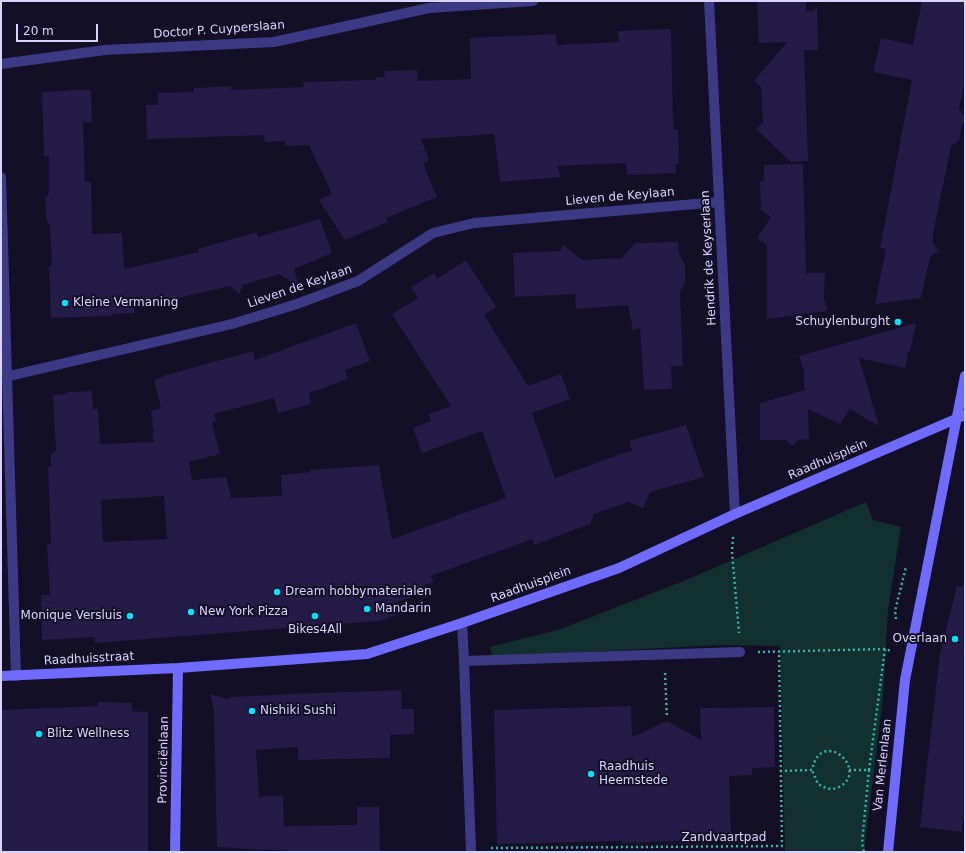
<!DOCTYPE html>
<html>
<head>
<meta charset="utf-8">
<style>
  body { margin:0 }
  #map { position:relative; width:966px; height:853px; overflow:hidden; background:#130f26; font-family:"DejaVu Sans",sans-serif }
  canvas { display:block }
  .frame { position:absolute; inset:0; border:2px solid #d9d4ff; pointer-events:none }
  .scale { position:absolute; left:16px; top:24px; width:82px; height:18px; box-sizing:border-box; border:2px solid #d9d4ff; border-top:0; padding-left:5px; font-size:12px; line-height:14px; white-space:nowrap; color:#d9d4ff; -webkit-text-stroke:3px #130f26; paint-order:stroke }
</style>
</head>
<body>
<div id="map">
<canvas width="966" height="853"></canvas>
<div class="frame"></div>
<div class="scale">20 m</div>
</div>
<script>
const ctx = document.querySelector('canvas').getContext('2d');
ctx.lineJoin = 'round';
function paint(path, color) { ctx.fillStyle = color; ctx.fill(path, 'evenodd'); }
function trace(path, color, width, dash) { ctx.strokeStyle = color; ctx.lineWidth = width; ctx.lineCap = dash ? 'butt' : 'round'; ctx.setLineDash(dash || []); ctx.stroke(path); }
function write(font, color, halo, rows, align = 'center') {
  ctx.font = font + ' "DejaVu Sans",sans-serif'; ctx.lineWidth = 4; ctx.setLineDash([]); ctx.textBaseline = 'middle'; ctx.strokeStyle = halo; ctx.fillStyle = color; for (const [text, x, y, turn = 0] of rows) {
    ctx.save(); ctx.translate(x, y); ctx.rotate((+turn || 0) * Math.PI / 180); ctx.textAlign = isNaN(turn) ? turn : align; if (halo) ctx.strokeText(text, 0, 0); ctx.fillText(text, 0, 0); ctx.restore();
  }
}
const green = new Path2D(`
  M 866,502 L 873,520 L 901,527 L 888,610 L 883,697 L 864,852 L 738,852 L 785,851 L 780,646 L 721,645 L 492,657 L 490,647 L 558,630 L 686,580 Z`);
const building = new Path2D(`
  M 757,1 L 806,1 L 806,11 L 813,11 L 817,7 L 818,50 L 804,50 L 808,161 L 791,162 L 756,129 L 763,122 L 761,87 L 754,81 L 787,42 L 759,43 Z
  M 922,1 L 965,1 L 965,80 L 959,109 L 965,117 L 965,122 L 962,124 L 959,141 L 951,146 L 933,234 L 933,243 L 939,251 L 930,257 L 921,298 L 875,304 L 886,249 L 880,248 L 912,80 L 874,72 L 874,68 L 881,38 L 913,45 Z
  M 671,29 L 673,120 L 674,130 L 678,130 L 679,163 L 676,164 L 676,173 L 627,175 L 626,163 L 557,166 L 561,177 L 500,182 L 494,134 L 421,139 L 429,160 L 423,163 L 437,197 L 386,218 L 388,222 L 345,240 L 319,200 L 332,194 L 309,145 L 285,146 L 285,141 L 264,142 L 265,135 L 147,139 L 146,105 L 158,105 L 158,93 L 194,92 L 194,88 L 231,86 L 231,90 L 304,87 L 303,82 L 374,80 L 377,77 L 384,77 L 385,71 L 417,70 L 418,81 L 471,79 L 470,38 L 556,34 L 557,45 L 619,42 L 618,31 Z
  M 78,90 L 91,90 L 92,122 L 83,122 L 85,182 L 91,182 L 92,234 L 122,233 L 124,269 L 199,252 L 198,249 L 257,232 L 258,237 L 320,219 L 332,253 L 294,269 L 299,286 L 279,274 L 243,285 L 239,294 L 230,286 L 134,308 L 134,313 L 112,314 L 112,316 L 51,318 L 49,266 L 52,266 L 50,225 L 47,221 L 45,198 L 49,193 L 49,156 L 44,156 L 42,92 Z
  M 803,164 L 806,273 L 825,273 L 824,299 L 828,311 L 767,319 L 767,245 L 757,238 L 771,217 L 761,210 L 760,182 L 764,180 L 764,165 Z
  M 678,242 L 679,253 L 685,265 L 685,283 L 680,292 L 683,366 L 671,366 L 672,389 L 644,390 L 640,328 L 633,330 L 628,305 L 576,309 L 575,294 L 515,297 L 513,253 L 560,251 L 563,245 L 582,260 L 622,258 L 635,243 Z
  M 466,260 L 496,307 L 484,315 L 528,386 L 561,374 L 570,399 L 532,413 L 555,478 L 632,450 L 629,441 L 686,425 L 704,477 L 650,492 L 643,508 L 628,502 L 594,514 L 590,524 L 576,529 L 534,545 L 532,539 L 431,576 L 434,582 L 424,585 L 424,588 L 411,593 L 412,597 L 394,603 L 398,614 L 380,621 L 339,624 L 339,625 L 302,629 L 301,627 L 95,643 L 95,637 L 42,640 L 41,595 L 50,595 L 47,544 L 51,543 L 48,467 L 51,467 L 51,454 L 56,451 L 53,395 L 67,394 L 67,392 L 92,391 L 93,409 L 98,409 L 100,444 L 154,442 L 152,433 L 154,433 L 152,423 L 153,423 L 151,411 L 161,408 L 154,380 L 163,377 L 163,376 L 253,351 L 255,360 L 356,323 L 370,361 L 345,370 L 348,379 L 309,393 L 311,404 L 278,413 L 274,398 L 214,414 L 216,421 L 212,423 L 220,454 L 189,462 L 192,480 L 226,477 L 231,498 L 282,496 L 281,475 L 311,472 L 310,470 L 379,465 L 392,539 L 506,498 L 482,431 L 422,453 L 413,428 L 431,421 L 429,414 L 451,406 L 392,314 L 418,298 L 411,287 L 434,273 L 437,279 ZM 164,496 L 167,539 L 103,542 L 101,500 Z
  M 916,323 L 910,352 L 908,352 L 905,368 L 859,358 L 879,426 L 850,409 L 840,424 L 808,409 L 809,439 L 799,440 L 792,446 L 786,440 L 760,440 L 760,403 L 805,390 L 803,375 L 805,375 L 799,356 Z
  M 957,586 L 965,587 L 965,820 L 963,820 L 962,832 L 920,827 L 940,654 Z
  M 401,690 L 402,709 L 414,709 L 414,734 L 390,735 L 390,758 L 298,760 L 298,747 L 256,750 L 259,797 L 283,795 L 284,826 L 357,825 L 357,807 L 379,807 L 380,852 L 311,852 L 217,847 L 214,711 L 210,694 L 227,699 L 231,697 L 293,694 Z
  M 98,702 L 132,703 L 132,711 L 148,712 L 148,852 L 1,851 L 1,710 L 98,706 Z
  M 631,706 L 632,737 L 667,721 L 701,740 L 700,708 L 774,707 L 775,767 L 752,768 L 752,775 L 729,776 L 731,839 L 622,843 L 622,841 L 497,844 L 494,710 Z`);
const path = new Path2D(`
  M 733,537 L 732,552 L 739,633
  M 896,619 L 895,611 L 906,567
  M 758,652 L 885,649 L 891,651
  M 665,673 L 667,718
  M 849,770 L 869,770 L 862,843 L 864,852
  M 869,770 L 885,649
  M 780,771 L 812,770 C 821,726 871,770 839,787 C 831,791 825,788 818,784 L 812,770
  M 491,848 L 782,846 L 779,651`);
const lane = new Path2D(`
  M 462,623 L 464,661 L 740,652
  M 464,661 L 471,852`);
const street = new Path2D(`
  M 709,1 L 735,514
  M 1,64 L 105,50 L 274,42 L 429,8 L 533,1
  M 1,177 L 16,676
  M 1,378 L 232,324 L 297,304 L 358,281 L 433,233 L 474,223 L 719,202`);
const secondary = new Path2D(`
  M 1,676 L 178,668 L 367,654 L 462,623 L 619,568 L 735,514 L 965,415
  M 175,852 L 178,668
  M 888,852 L 905,680 L 965,376`);
const markers = [
  [65,303,4,"#00e5ff"],
  [898,322,4,"#00e5ff"],
  [277,592,4,"#00e5ff"],
  [367,609,4,"#00e5ff"],
  [191,612,4,"#00e5ff"],
  [130,616,4,"#00e5ff"],
  [315,616,4,"#00e5ff"],
  [955,639,4,"#00e5ff"],
  [252,711,4,"#00e5ff"],
  [39,734,4,"#00e5ff"],
  [591,774,4,"#00e5ff"]
];
const streetNames = [
  ["Doctor P. Cuyperslaan",219,30,-4],
  ["Lieven de Keylaan",620,197,-5],
  ["Hendrik de Keyserlaan",709,258,-93],
  ["Lieven de Keylaan",300,287,-19],
  ["Raadhuisplein",828,460,-23],
  ["Raadhuisplein",531,585,-20],
  ["Raadhuisstraat",89,659,-3],
  ["Provinciënlaan",164,760,-89],
  ["Van Merlenlaan",883,765,-84],
  ["Zandvaartpad",724,838]
];
const poiNames = [
  ["Kleine Vermaning",73,303],
  ["Schuylenburght",890,322,"right"],
  ["Dream hobbymaterialen",285,592],
  ["Mandarin",375,609],
  ["New York Pizza",199,612],
  ["Monique Versluis",122,616,"right"],
  ["Bikes4All",315,630,"center"],
  ["Overlaan",947,639,"right"],
  ["Nishiki Sushi",260,711],
  ["Blitz Wellness",47,734],
  ["Raadhuis",599,767],
  ["Heemstede",599,781]
];
paint(green, '#12302f');
paint(building, '#241b47');
trace(path, '#2fb8b0', 2.5, [2, 3]);
trace(lane, '#3d3a85', 10);
trace(street, '#3d3a85', 10);
trace(secondary, '#6f6bff', 10);
for (const [x, y, r, color] of markers) { const dot = new Path2D(); dot.arc(x, y, r, 0, 2 * Math.PI); ctx.fillStyle = color; ctx.fill(dot); trace(dot, '#130f26', 1.5); }
write('12px', '#d9d4ff', '#130f26', streetNames);
write('12px', '#d9d4ff', '#130f26', poiNames, 'left');
</script>
</body>
</html>
